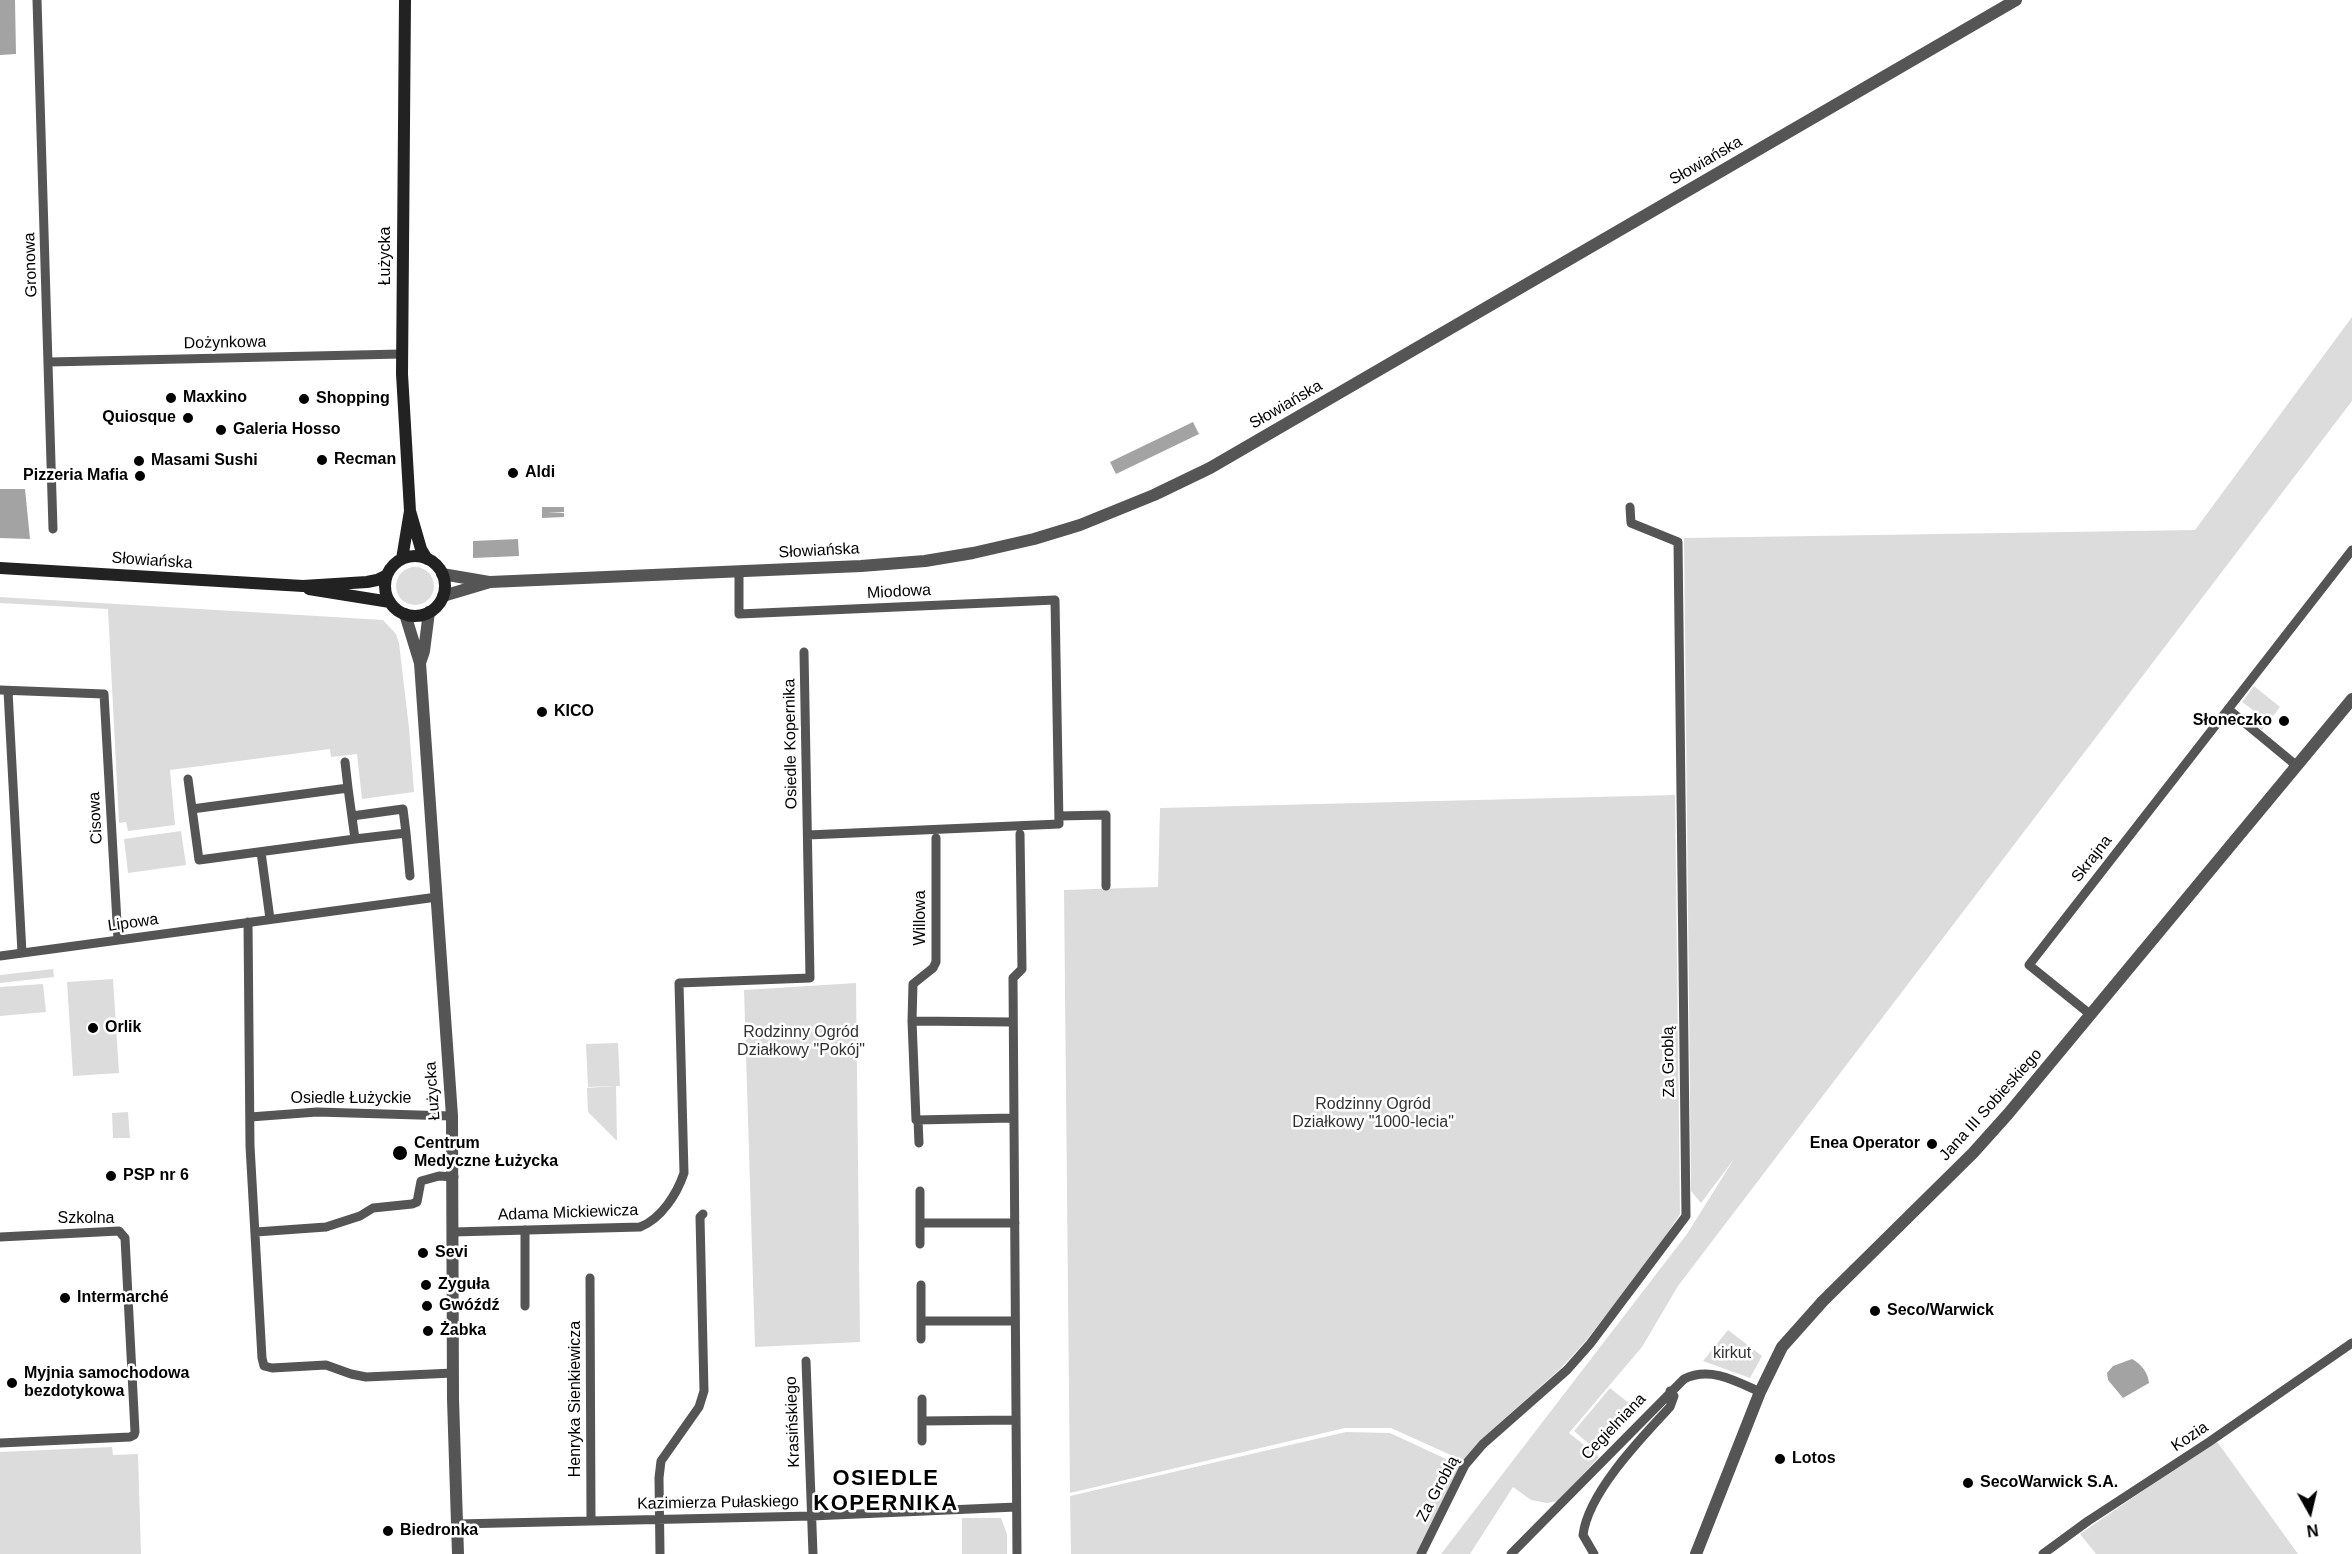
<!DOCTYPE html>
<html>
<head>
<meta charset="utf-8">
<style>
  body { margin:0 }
  #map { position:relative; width:2352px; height:1554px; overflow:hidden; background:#fff; font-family:Arial,sans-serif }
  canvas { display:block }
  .north { position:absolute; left:2280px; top:1482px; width:60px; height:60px; -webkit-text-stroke:4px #fff; paint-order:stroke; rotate:172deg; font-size:16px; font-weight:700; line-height:24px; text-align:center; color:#000 }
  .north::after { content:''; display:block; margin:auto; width:21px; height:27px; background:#000; clip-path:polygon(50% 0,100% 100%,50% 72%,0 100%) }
</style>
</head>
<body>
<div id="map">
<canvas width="2352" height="1554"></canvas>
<div class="north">N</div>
</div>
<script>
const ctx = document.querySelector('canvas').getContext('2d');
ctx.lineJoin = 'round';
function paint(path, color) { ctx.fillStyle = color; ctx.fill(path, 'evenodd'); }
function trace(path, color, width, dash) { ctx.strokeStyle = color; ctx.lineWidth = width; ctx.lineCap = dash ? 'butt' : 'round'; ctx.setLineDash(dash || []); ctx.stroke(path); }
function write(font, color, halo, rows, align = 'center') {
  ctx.font = font + ' Arial,sans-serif'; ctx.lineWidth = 5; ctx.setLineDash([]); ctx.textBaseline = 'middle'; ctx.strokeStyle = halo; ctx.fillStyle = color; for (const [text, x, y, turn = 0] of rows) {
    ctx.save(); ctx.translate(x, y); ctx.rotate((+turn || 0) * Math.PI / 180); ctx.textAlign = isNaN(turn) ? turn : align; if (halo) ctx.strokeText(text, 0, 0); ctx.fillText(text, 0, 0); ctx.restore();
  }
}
const green = new Path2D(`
  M 2352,317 L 2352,401 L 1678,1286 L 1642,1347 L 1569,1433 L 1599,1457 L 1558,1501 L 1547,1503 L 1531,1500 L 1513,1487 L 1470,1554 L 1441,1554 L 1687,1234 L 1734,1159 L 1701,1203 L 1691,1191 L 1684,538 L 2195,530 Z
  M396 586a19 19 0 1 1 38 0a19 19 0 1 1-38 0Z
  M 0,597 L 383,620 L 396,634 L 399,643 L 409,728 L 414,792 L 362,799 L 357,754 L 331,757 L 330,749 L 170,770 L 175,825 L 128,831 L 126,822 L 119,823 L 108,609 L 0,603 Z
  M 2254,686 L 2280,707 L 2262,730 L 2247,718 L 2253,710 L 2242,702 Z
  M 1675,795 L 1680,1214 L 1651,1258 L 1584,1343 L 1560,1369 L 1483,1438 L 1464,1461 L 1391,1428 L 1345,1428 L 1070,1493 L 1064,890 L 1158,887 L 1160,808 Z
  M 181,831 L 186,865 L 128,873 L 124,839 Z
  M 53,969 L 54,977 L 0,983 L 0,975 Z
  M 113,979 L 119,1073 L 73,1076 L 67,982 Z
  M 856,983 L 860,1342 L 755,1347 L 744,990 Z
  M 43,984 L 46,1012 L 0,1016 L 0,987 Z
  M 618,1043 L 620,1086 L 616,1086 L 617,1141 L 588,1112 L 587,1088 L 614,1086 L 588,1087 L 586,1044 Z
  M 128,1112 L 130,1138 L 113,1138 L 112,1113 Z
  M 1728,1330 L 1762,1356 L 1750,1378 L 1703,1361 Z
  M 1610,1388 L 1630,1404 L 1594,1448 L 1574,1431 Z
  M 1346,1432 L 1390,1433 L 1461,1466 L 1418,1554 L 1071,1554 L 1070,1496 Z
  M 2214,1442 L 2218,1443 L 2298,1554 L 2096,1554 L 2080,1534 Z
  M 112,1447 L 113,1455 L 138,1454 L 141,1554 L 0,1554 L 0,1452 Z
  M 962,1518 L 1001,1518 L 1007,1534 L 1007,1554 L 962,1554 Z`);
const water = new Path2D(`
  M 0,0 L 15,0 L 16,54 L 0,55 Z
  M 1193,422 L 1199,434 L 1116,474 L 1110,462 Z
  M 0,489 L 25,489 L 30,539 L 0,538 Z
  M 542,507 L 564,507 L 564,512 L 547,512 L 564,513 L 564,517 L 542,518 Z
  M 518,539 L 519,556 L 473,558 L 473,541 Z
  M 2132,1359 C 2141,1364 2148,1372 2149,1383 L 2123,1398 L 2108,1380 L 2107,1373 L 2113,1366 Z`);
const minor = new Path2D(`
  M 37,0 L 53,529
  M 49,362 L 401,354
  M 739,572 L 739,614 L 1055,600 L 1059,824 L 808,835
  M 0,690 L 104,694 L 118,940
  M 8,691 L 22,953
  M 2228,709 L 2297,766
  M 345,762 L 348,788
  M 188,779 L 199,860 L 355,839 L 348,788 L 192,809
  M 352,816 L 403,809 L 406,833 L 355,839
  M 1059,816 L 1106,815 L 1106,886
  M 406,833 L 410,876
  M 261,852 L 270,919
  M 248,922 L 250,1146 L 262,1358 L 264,1366 L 272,1368 L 326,1365 L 351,1374 L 366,1377 L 453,1373
  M 0,956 L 437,897
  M 2091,1015 L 2029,965 L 2352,550
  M 912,1021 L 913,984 L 933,968 L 936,962 L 936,838
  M 250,1117 L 317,1112 L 452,1116
  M 1013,1118 L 916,1120 L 912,1021 L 1013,1022
  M 918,1120 L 919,1143
  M 920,1191 L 920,1244
  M 920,1223 L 1015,1223
  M 525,1230 L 525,1306
  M 256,1232 L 326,1227 L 360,1216 L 373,1208 L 412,1204 L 417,1202 L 421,1181 L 439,1176 L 454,1177
  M 453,1232 L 640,1227 C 661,1219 677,1194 684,1173 L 679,983 L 810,978 L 804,652
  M 0,1237 L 119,1231 L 125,1238 L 135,1432 L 134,1435 L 130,1437 L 0,1443
  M 590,1278 L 591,1520
  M 921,1285 L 921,1339
  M 921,1321 L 1015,1321
  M 806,1361 L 813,1554
  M 922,1399 L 922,1441
  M 922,1421 L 1015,1420
  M 457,1524 L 812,1516 L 1016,1507
  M 660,1554 L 659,1478 L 661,1461 L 699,1407 L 704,1391 L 700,1217 L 703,1214
  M 1017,1554 L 1013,978 L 1022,969 L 1020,834
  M 1421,1554 L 1465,1465 L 1483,1444 L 1567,1370 L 1590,1344 L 1686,1216 L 1678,542 L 1631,523 L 1630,507
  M 1511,1554 L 1684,1379 C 1710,1366 1736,1381 1760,1392
  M 1594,1554 L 1583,1535 C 1588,1493 1641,1438 1670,1407 L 1674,1396 L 1670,1391
  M 2043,1554 L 2088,1521 L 2209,1442 L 2352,1343`);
const tertiary = new Path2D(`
  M 442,574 L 489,582
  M 443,596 L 490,582 L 861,566 L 925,561 L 973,553 L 1034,539 L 1080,525 L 1154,495 L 1210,468 L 2016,0
  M 405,614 L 420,663 L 452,1116 L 453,1399 L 458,1554
  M 420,663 L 424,651 L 429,612
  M 1696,1554 L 1760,1392 L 1782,1347 L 1823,1301 L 1973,1153 L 2008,1114 L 2352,699`);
const secondary = new Path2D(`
  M 405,0 L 402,374 L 410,511 L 421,549 L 427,559
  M385 586a30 30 0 1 1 60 0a30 30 0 1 1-60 0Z
  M 402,559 L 410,511
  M 0,568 L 303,586 L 367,582 L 377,580 L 387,575
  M 309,589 L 390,602`);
const markers = [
  [171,398,6,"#000"],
  [304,399,6,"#000"],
  [188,418,6,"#000"],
  [221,430,6,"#000"],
  [322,460,6,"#000"],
  [139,461,6,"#000"],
  [513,473,6,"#000"],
  [140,476,6,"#000"],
  [542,712,6,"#000"],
  [2284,721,6,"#000"],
  [93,1028,6,"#000"],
  [1932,1144,6,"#000"],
  [400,1153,8,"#000"],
  [111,1176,6,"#000"],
  [423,1253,6,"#000"],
  [426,1285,6,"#000"],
  [65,1298,6,"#000"],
  [427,1306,6,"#000"],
  [1875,1311,6,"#000"],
  [428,1331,6,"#000"],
  [12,1383,6,"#000"],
  [1780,1459,6,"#000"],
  [1968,1483,6,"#000"],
  [388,1531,6,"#000"]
];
const streetNames = [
  ["Słowiańska",1706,161,-30],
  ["Łużycka",386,256,-90],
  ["Gronowa",31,265,-92],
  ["Dożynkowa",225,343,-1],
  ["Słowiańska",1286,405,-30],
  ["Słowiańska",819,551,-3],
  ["Słowiańska",152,561,4],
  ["Miodowa",899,592,-3],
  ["Osiedle Kopernika",791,744,-91],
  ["Cisowa",96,818,-93],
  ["Skrajna",2092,859,-52],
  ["Willowa",921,918,-90],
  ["Lipowa",133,923,-8],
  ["Za Groblą",1669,1062,-91],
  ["Łużycka",433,1091,-94],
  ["Osiedle Łużyckie",351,1099],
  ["Jana III Sobieskiego",1991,1105,-48],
  ["Adama Mickiewicza",568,1213,-2],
  ["Szkolna",86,1219],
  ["Henryka Sienkiewicza",576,1399,-90],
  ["Krasińskiego",793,1422,-92],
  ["Cegielniana",1614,1427,-46],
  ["Kozia",2190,1437,-34],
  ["Za Groblą",1438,1489,-62],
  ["Kazimierza Pułaskiego",718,1503,-1]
];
const poiNames = [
  ["Maxkino",183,398],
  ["Shopping",316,399],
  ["Quiosque",176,418,"right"],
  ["Galeria Hosso",233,430],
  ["Recman",334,460],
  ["Masami Sushi",151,461],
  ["Aldi",525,473],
  ["Pizzeria Mafia",128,476,"right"],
  ["KICO",554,712],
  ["Słoneczko",2272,721,"right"],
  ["Orlik",105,1028],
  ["Centrum",414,1144],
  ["Medyczne Łużycka",414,1162],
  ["Enea Operator",1920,1144,"right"],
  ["PSP nr 6",123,1176],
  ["Sevi",435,1253],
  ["Zyguła",438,1285],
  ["Intermarché",77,1298],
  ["Gwóźdź",439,1306],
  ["Seco/Warwick",1887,1311],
  ["Żabka",440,1331],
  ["Myjnia samochodowa",24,1374],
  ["bezdotykowa",24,1392],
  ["Lotos",1792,1459],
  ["SecoWarwick S.A.",1980,1483],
  ["Biedronka",400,1531]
];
const parkNames = [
  ["Rodzinny Ogród",801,1033],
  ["Działkowy \"Pokój\"",801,1051],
  ["Rodzinny Ogród",1373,1105],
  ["Działkowy \"1000-lecia\"",1373,1123],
  ["kirkut",1732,1354]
];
const districtNames = [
  ["OSIEDLE",886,1479],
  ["KOPERNIKA",886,1504]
];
paint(green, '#dcdcdc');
paint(water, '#a3a3a3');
trace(minor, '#555', 9);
trace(tertiary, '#555', 12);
trace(secondary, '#222', 12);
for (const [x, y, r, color] of markers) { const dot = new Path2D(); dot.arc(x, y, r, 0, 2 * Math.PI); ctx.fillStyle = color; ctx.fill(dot); trace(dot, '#fff', 2); }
write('16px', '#000', '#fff', streetNames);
write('bold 16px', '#000', '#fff', poiNames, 'left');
write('16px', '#333', '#fff', parkNames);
ctx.letterSpacing = '1.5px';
write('bold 22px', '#000', '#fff', districtNames);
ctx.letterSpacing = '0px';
</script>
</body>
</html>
